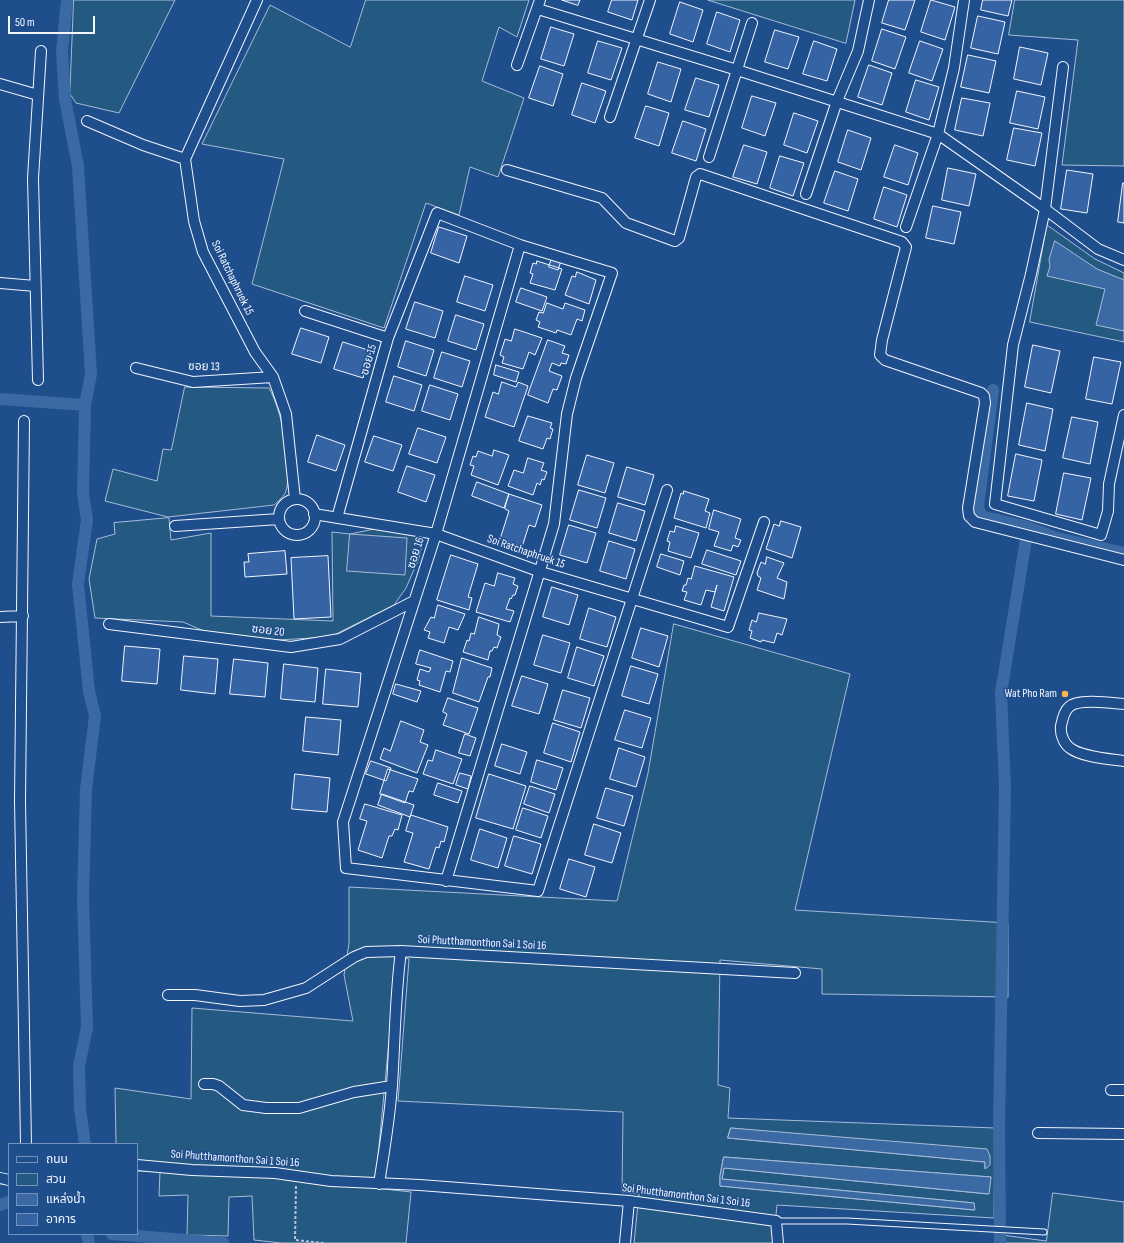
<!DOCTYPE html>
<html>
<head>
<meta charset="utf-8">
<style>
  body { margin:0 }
  #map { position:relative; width:1124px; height:1243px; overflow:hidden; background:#1f4e8c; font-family:"Sofia Sans Condensed","Noto Sans Thai",sans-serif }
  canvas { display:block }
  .legend { position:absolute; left:8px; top:1143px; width:130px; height:92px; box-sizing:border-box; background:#1f4e8c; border:1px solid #7391ba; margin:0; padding:5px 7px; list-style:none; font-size:12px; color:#f2f6ff }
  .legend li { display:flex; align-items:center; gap:8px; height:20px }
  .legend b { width:20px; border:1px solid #7391ba }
  .scale { position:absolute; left:8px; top:16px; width:87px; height:18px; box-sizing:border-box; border:2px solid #f2f6ff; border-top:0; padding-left:5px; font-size:12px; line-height:14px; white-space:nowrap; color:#f2f6ff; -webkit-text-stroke:3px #1f4e8c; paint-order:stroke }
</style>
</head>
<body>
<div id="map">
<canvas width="1124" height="1243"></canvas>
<ul class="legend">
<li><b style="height:5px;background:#1f4e8c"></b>ถนน</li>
<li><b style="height:11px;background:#245a82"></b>สวน</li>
<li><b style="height:11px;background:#3b69a3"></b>แหล่งน้ำ</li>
<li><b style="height:11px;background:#3563a3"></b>อาคาร</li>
</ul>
<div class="scale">50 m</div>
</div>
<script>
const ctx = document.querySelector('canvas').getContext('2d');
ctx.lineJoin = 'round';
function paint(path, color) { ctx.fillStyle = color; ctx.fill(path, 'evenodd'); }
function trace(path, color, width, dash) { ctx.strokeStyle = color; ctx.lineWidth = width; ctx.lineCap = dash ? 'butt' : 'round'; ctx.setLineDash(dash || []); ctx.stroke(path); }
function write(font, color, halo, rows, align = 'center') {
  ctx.font = font + ' "Sofia Sans Condensed","Noto Sans Thai",sans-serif'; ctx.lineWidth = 3; ctx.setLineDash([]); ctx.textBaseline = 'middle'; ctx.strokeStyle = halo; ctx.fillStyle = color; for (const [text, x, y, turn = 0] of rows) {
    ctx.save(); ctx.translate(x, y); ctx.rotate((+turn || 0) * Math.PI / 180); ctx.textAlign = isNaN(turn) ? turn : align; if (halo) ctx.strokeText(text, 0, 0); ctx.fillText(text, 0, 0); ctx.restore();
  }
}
const green = new Path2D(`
  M 74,0 L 175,0 L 119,113 L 76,103 L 70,94 Z
  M 366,0 L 529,0 L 517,37 L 499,27 L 482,81 L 524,98 L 498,177 L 470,167 L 459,215 L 426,203 L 384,328 L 252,284 L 284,159 L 202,144 L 270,5 L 350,47 Z
  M 708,0 L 855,0 L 846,43 Z
  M 1015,0 L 1124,0 L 1124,166 L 1062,165 L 1078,40 L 1009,35 Z
  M 1047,225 L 1095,259 L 1124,273 L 1124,342 L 1030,322 Z
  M 185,387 L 269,388 C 282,411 293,466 286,491 C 285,496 278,501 274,505 L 168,517 L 105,501 L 113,469 L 157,481 L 163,449 L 171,450 Z
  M 169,518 L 171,540 L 211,533 L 211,616 L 333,621 L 332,532 L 350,534 L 374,529 L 415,535 L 422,545 L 419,558 L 406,588 L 394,605 L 330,637 L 277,640 L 204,631 L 183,622 L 95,618 L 89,579 L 97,539 L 115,534 L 114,523 Z
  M 674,624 L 850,674 L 795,910 L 1008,923 L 1008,997 L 822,994 L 822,969 L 720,960 L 718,1085 L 730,1088 L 728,1118 L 995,1128 L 994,1218 L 777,1205 L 773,1243 L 634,1243 L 639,1194 L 622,1192 L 623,1112 L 398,1101 L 409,959 L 397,956 L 375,1188 L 411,1192 L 406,1243 L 281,1243 L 254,1240 L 252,1196 L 229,1197 L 228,1236 L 187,1235 L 188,1195 L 159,1196 L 160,1171 L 137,1171 L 137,1144 L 116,1144 L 115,1088 L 191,1099 L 192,1008 L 353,1021 L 344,975 L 349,943 L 349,887 L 617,901 L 648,773 ZM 731,1128 L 990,1156 L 985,1168 L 985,1162 L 728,1138 ZM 724,1157 L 991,1177 L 988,1194 L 724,1168 L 722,1179 L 974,1203 L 974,1210 L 720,1186 L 720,1176 Z
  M 1053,1193 L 1124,1202 L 1124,1243 L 1002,1243 L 1002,1235 L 1046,1241 Z`);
const parking = new Path2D(`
  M 350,534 L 407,538 L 405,575 L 347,571 Z`);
const water = new Path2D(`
  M 1055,241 L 1097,269 L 1124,280 L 1124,331 L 1096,325 L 1105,289 L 1047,276 L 1050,266 L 1049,260 Z
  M 731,1128 L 987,1149 L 990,1156 L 990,1165 L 985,1169 L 985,1162 L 728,1138 Z
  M 724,1157 L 991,1177 L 989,1194 L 724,1168 L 722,1179 L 974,1203 L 975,1210 L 720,1186 L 720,1176 Z`);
const canal = new Path2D(`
  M 67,0 L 62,52 L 65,99 L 78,166 L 91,374 L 85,405 L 83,493 L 87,520 L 78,584 L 89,691 L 95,716 L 86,789 L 83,897 L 87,1028 L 79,1066 L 80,1109 L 85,1144
  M 993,390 L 978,506 L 981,516 L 1028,527 L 1001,693 L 1005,787 L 999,1126 L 1000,1243
  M 0,399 L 85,405
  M 1028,527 L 1057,538 L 1124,553
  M 0,1205 L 9,1202
  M 87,1234 L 89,1243
  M 112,1234 L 223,1243`);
const building = new Path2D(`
  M 562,0 L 580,0 L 578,5 Z
  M 612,0 L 638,0 L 632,20 L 608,12 Z
  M 889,0 L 915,0 L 905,30 L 882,23 Z
  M 931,0 L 955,7 L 945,40 L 921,32 Z
  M 983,0 L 1012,0 L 1008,16 L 981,10 Z
  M 680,2 L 703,10 L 693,42 L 670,34 Z
  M 717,12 L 740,20 L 730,52 L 707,44 Z
  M 978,16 L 1005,22 L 998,54 L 971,48 Z
  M 551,27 L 574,34 L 564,66 L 541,59 Z
  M 882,29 L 906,37 L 895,69 L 872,61 Z
  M 775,30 L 799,37 L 788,69 L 765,62 Z
  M 598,41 L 622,48 L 611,80 L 588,73 Z
  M 814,41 L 837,49 L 827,81 L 803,74 Z
  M 920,41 L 943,49 L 932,81 L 909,73 Z
  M 1020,47 L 1048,53 L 1041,85 L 1014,79 Z
  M 968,55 L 996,61 L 989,93 L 961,87 Z
  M 658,62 L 681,69 L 671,102 L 648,94 Z
  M 869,65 L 892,73 L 882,105 L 858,97 Z
  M 540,66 L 563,74 L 553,106 L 529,98 Z
  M 696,78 L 719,85 L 709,117 L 685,110 Z
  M 916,80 L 939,87 L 929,120 L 906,112 Z
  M 582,83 L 606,91 L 595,123 L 572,115 Z
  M 1017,91 L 1045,97 L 1038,129 L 1010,123 Z
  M 752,96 L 776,103 L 765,136 L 742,128 Z
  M 962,98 L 990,103 L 983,136 L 955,130 Z
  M 646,106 L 669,113 L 659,146 L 635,138 Z
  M 794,113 L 818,121 L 807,153 L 784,145 Z
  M 683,121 L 706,129 L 696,161 L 672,153 Z
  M 1014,128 L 1042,133 L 1035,166 L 1007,160 Z
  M 848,130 L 871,138 L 861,170 L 838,162 Z
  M 744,145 L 767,152 L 757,184 L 733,177 Z
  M 895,145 L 918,153 L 908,185 L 884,177 Z
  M 780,156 L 804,163 L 793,196 L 770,188 Z
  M 948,168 L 976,174 L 969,206 L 942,200 Z
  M 1067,170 L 1093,174 L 1087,213 L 1061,209 Z
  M 835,171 L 858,179 L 848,211 L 824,203 Z
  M 1123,183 L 1124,183 L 1124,223 L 1118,222 Z
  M 884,187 L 907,195 L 897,227 L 874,219 Z
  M 933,206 L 961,212 L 954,244 L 926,238 Z
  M 439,227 L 467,236 L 459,263 L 431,253 Z
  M 552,258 L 561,261 L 558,270 L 549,267 Z
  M 537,261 L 562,269 L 555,290 L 530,283 L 533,274 L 530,273 L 533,263 L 536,264 Z
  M 577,272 L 596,280 L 589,304 L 565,295 L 572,276 L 575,277 Z
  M 465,276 L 493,285 L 485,311 L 457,302 Z
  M 521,288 L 547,297 L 542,311 L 516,302 Z
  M 415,302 L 443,311 L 435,338 L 406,329 Z
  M 547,303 L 563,309 L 565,303 L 585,310 L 582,321 L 577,319 L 571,335 L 557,330 L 556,333 L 538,327 L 540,322 L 536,320 L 539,312 L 543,313 Z
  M 456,315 L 484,324 L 476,350 L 448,341 Z
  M 301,328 L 329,337 L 321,363 L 292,354 Z
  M 515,329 L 542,338 L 535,355 L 529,352 L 523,369 L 502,363 L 504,357 L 500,355 L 505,339 L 511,341 Z
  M 548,340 L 565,346 L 562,353 L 569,355 L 566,364 L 561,363 L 560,366 L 552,363 L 549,371 L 562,376 L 557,390 L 553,389 L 548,403 L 528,395 Z
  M 406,341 L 434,350 L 426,376 L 398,367 Z
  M 343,342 L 371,351 L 363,378 L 334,369 Z
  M 1033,345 L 1060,351 L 1051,393 L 1025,387 Z
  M 442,352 L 470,361 L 462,387 L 434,378 Z
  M 1094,357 L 1121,362 L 1112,404 L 1086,399 Z
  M 496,365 L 519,372 L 516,382 L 494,375 Z
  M 394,376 L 422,385 L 414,411 L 386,402 Z
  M 502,382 L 516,387 L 518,382 L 528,386 L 514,427 L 485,417 L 493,392 L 498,394 Z
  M 430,385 L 458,394 L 450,420 L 422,411 Z
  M 1027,403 L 1053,409 L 1045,451 L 1019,445 Z
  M 528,416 L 552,423 L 550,428 L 553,429 L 550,439 L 547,438 L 543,449 L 519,441 Z
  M 1072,417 L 1098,422 L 1090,464 L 1063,458 Z
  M 418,428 L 446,437 L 437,463 L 409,454 Z
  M 317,435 L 345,445 L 336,471 L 308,462 Z
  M 374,436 L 402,445 L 393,471 L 365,462 Z
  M 494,450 L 509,455 L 498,485 L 471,475 L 474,466 L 470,465 L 473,456 L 476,457 L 478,451 L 492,456 Z
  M 1016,454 L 1042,460 L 1034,501 L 1008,496 Z
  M 587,455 L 614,463 L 605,493 L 578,485 Z
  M 528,458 L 544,463 L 541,470 L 547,472 L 544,480 L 542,479 L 540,485 L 537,483 L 533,495 L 508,486 L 514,470 L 523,473 Z
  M 407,466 L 435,475 L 426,502 L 398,492 Z
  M 627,467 L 654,475 L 645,505 L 618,497 Z
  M 1064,473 L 1091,478 L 1082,520 L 1056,514 Z
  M 477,482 L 509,494 L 504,508 L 472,496 Z
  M 579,490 L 606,498 L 597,528 L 570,520 Z
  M 684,491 L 709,499 L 705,511 L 710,513 L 706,528 L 674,518 L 681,493 L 683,494 Z
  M 509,494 L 542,505 L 535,527 L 529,525 L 522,547 L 500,539 L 509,511 L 505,509 Z
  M 618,503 L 645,511 L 636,541 L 609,533 Z
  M 714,510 L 741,519 L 735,538 L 741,540 L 738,547 L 733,545 L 731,551 L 714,546 L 719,532 L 709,529 Z
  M 781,521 L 801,527 L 792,558 L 766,549 L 774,524 L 779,526 Z
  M 569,525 L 596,533 L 587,563 L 560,555 Z
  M 676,526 L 699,533 L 691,558 L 668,551 L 670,542 L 667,541 L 670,531 L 674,532 Z
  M 609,541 L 635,549 L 626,579 L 600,571 Z
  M 707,550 L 741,561 L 736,575 L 702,564 Z
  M 285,551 L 287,574 L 245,577 L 244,562 L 249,562 L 248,554 Z
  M 661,554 L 684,561 L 680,575 L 657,567 Z
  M 451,555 L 478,564 L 468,597 L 472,598 L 469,610 L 437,600 Z
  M 328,556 L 331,617 L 294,619 L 291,558 Z
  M 767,557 L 784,563 L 777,578 L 787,582 L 784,599 L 757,590 L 761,578 L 758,576 L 757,573 L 761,562 L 765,564 Z
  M 695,566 L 734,577 L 724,611 L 711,607 L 717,585 L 715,592 L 706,590 L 701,605 L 684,600 L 687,592 L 682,591 L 684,585 L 686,585 L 688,578 L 691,579 Z
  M 498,573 L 515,578 L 513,584 L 518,586 L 515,595 L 513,595 L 511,599 L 510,598 L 506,609 L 514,611 L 510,622 L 476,612 L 485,583 L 494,586 Z
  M 552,587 L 578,595 L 569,625 L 543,617 Z
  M 438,605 L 465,614 L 458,630 L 449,627 L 444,643 L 428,638 L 430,632 L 424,630 L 431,617 L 434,618 Z
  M 589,608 L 616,617 L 607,647 L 580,639 Z
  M 759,613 L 787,619 L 782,635 L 777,633 L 774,643 L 762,640 L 761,642 L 750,638 L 752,631 L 749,630 L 752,620 L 756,622 Z
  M 479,617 L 499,624 L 497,635 L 501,637 L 497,648 L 494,647 L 492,651 L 490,651 L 488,660 L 463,652 L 467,640 L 469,641 L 471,633 L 474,634 Z
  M 641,628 L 668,636 L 659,667 L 632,658 Z
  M 543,635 L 570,643 L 561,673 L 534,665 Z
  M 125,646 L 160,649 L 157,684 L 122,681 Z
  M 577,647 L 604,656 L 594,686 L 568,678 Z
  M 420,650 L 453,661 L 450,672 L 446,671 L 440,692 L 419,685 L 420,681 L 417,680 L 420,669 L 429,672 L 431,668 L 416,664 Z
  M 184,656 L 218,659 L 215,694 L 181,690 Z
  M 462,658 L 492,668 L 490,677 L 488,677 L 479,702 L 453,693 Z
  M 234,659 L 268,663 L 265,697 L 230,694 Z
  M 284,664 L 318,668 L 315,702 L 281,699 Z
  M 631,666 L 658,674 L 649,704 L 622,696 Z
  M 326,669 L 361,673 L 358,707 L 323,704 Z
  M 522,676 L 548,684 L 539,714 L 512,706 Z
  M 396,684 L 421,691 L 417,702 L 393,694 Z
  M 563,690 L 590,698 L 581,728 L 554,720 Z
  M 448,698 L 478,708 L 469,734 L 443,725 L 447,714 L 443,712 Z
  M 625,710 L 651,718 L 642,748 L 615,740 Z
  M 306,717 L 341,720 L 338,755 L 303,751 Z
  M 401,721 L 424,730 L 420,742 L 428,745 L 417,773 L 380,759 L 384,748 L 390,751 Z
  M 553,723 L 580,732 L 571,762 L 544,753 Z
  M 465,734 L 476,738 L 470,756 L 459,753 Z
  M 502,744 L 527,752 L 520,774 L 495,766 Z
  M 619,748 L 645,757 L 636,787 L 610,779 Z
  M 436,750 L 462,759 L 453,784 L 423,774 L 428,760 L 432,761 Z
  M 537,760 L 563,768 L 556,790 L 531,782 Z
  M 371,761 L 391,768 L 386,781 L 366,774 Z
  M 388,769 L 418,779 L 413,792 L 409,791 L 405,803 L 380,794 Z
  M 460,773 L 471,776 L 468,789 L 456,785 Z
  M 295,774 L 330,778 L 327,812 L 292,809 Z
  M 489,774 L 526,786 L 513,829 L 476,818 Z
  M 438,783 L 462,791 L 458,803 L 434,795 Z
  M 530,786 L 555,794 L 549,813 L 524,804 Z
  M 606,788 L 633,796 L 624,826 L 597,818 Z
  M 382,794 L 414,805 L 410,817 L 378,805 Z
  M 365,804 L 402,815 L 398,830 L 395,829 L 392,836 L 389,836 L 382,858 L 358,850 L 367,821 L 360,819 Z
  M 523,808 L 548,816 L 541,838 L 516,830 Z
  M 411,815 L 448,827 L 444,842 L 441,841 L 439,848 L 436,847 L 429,869 L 404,862 L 413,833 L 406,831 Z
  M 594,824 L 621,833 L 612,863 L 585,855 Z
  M 480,829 L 507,838 L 498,868 L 471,860 Z
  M 514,836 L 541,844 L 532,874 L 505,866 Z
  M 569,859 L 595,867 L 586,897 L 560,889 Z`);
const path = new Path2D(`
  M 296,1186 L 295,1240 L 324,1243`);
const lane = new Path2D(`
  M 776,1221 L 847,1221 L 1044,1232`);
const street = new Path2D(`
  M 257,0 L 185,159 L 194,221 L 203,252 L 255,352 L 273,377 L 286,414 L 295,499
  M 538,9 L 737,70 L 938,134 L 1045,209 L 1098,249 L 1124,260
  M 517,65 L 540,0
  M 1063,67 L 1045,209 L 1031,274 L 1013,345 L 995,504 L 1101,535 L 1108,511 L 1109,484 L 1124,415
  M 0,84 L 38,95
  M 610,117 L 650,0
  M 87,121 L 143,145 L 185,159
  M 709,157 L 752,23
  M 507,170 L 602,198 L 626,223 L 675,241 L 679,238 L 696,177 L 700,174 L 902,242 L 906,247 L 882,340 L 880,355 L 885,360 L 981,393 L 984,396 L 985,403 L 968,508 L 969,516 L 975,522 L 1124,560
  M 806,194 L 837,101 L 858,51 L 869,0
  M 906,227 L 938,134 L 954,68 L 964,0
  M 520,245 L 436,534 L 343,822 L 346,868 L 538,891 L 667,490
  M 0,283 L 35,286
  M 305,311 L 388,338
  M 136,368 L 193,382 L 273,377
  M 38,380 L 33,178 L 41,51
  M 24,421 L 20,801 L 26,1144
  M279 517a18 18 0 1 1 36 0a18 18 0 1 1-36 0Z
  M 314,514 L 436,534 L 541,572 L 728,627 L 764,522
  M 337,518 L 388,338 L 437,213 L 520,245 L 612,273 L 576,378 L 567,414 L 554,524 L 446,881
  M 175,526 L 279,519
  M 0,617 L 23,616
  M 109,624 L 291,647 L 340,639 L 414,601
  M 1124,704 C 1112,703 1078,698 1069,707 C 1064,711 1062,721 1061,726 C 1060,734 1064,744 1070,748 C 1081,757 1110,759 1124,761
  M 168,995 L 195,995 L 240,1001 L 264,1000 L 306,988 L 354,957 L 366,952 L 401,951
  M 204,1084 L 213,1084 L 219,1086 L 243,1105 L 266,1108 L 299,1108 L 354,1092 L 392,1086
  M 1111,1090 L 1124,1090
  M 1038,1133 L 1124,1134
  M 137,1165 L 192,1170 L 275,1173 L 331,1181 L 420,1185 L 629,1201 L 776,1221 L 778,1243
  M 0,1178 L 9,1180
  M 379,1184 C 384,1151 390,1118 392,1085 C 395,1040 395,996 401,951 L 795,973
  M 625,1243 L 629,1201`);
const markers = [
  [1065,694,4,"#ffb74d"]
];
const streetNames = [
  ["Soi Ratchaphruek 15",232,278,64],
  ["ซอย 15",369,360,-74],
  ["ซอย 13",204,367,1],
  ["Soi Ratchaphruek 15",526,552,19],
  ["ซอย 16",416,553,-72],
  ["ซอย 20",268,631,7],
  ["Soi Phutthamonthon Sai 1 Soi 16",482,943,3],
  ["Soi Phutthamonthon Sai 1 Soi 16",235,1159,4],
  ["Soi Phutthamonthon Sai 1 Soi 16",686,1196,7]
];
const poiNames = [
  ["Wat Pho Ram",1057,694]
];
paint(green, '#245a82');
trace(green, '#a8bbd7', 1);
paint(parking, '#305b95');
trace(parking, '#a8bbd7', 1);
paint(water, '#3b69a3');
trace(water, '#a8bbd7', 1);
trace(canal, '#3b69a3', 12);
paint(building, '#3563a3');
trace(building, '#f2f6ff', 1);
trace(lane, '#f2f6ff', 7);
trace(street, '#f2f6ff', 12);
trace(path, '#b3c4dc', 2, [3, 2]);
trace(lane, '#1f4e8c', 5);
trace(street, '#1f4e8c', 10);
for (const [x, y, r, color] of markers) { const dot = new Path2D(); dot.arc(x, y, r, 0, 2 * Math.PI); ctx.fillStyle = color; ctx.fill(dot); trace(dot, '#1f4e8c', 1.5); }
write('12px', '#f2f6ff', '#1f4e8c', streetNames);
write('12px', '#f2f6ff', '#1f4e8c', poiNames, 'right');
</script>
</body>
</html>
